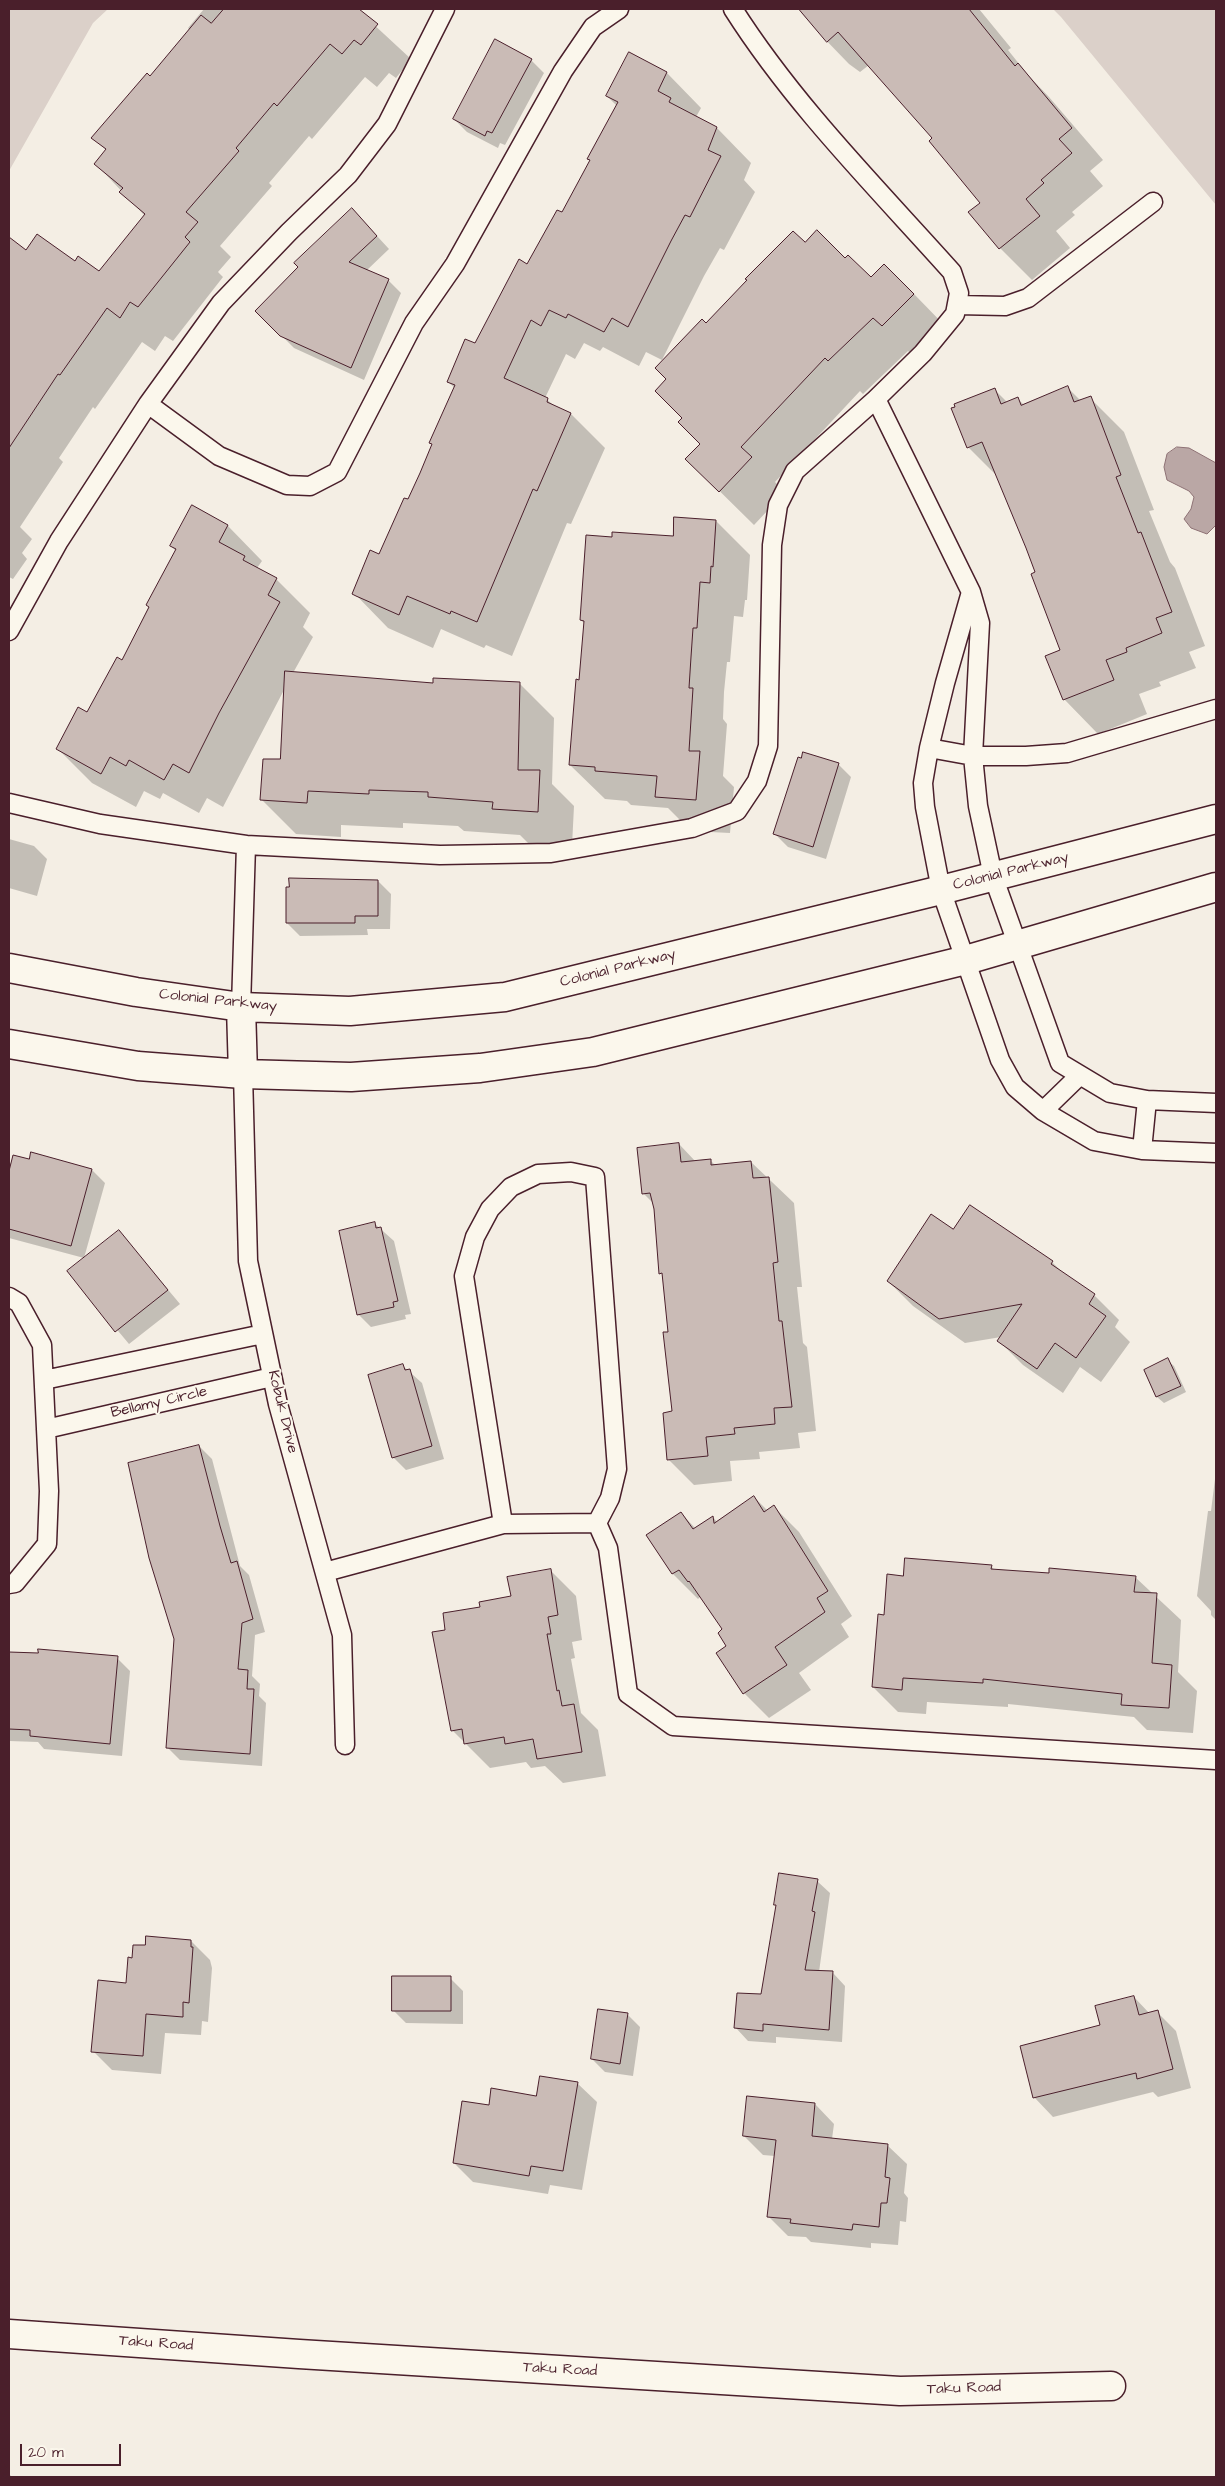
<!DOCTYPE html>
<html>
<head>
<meta charset="utf-8">
<style>
  body { margin:0 }
  #map { position:relative; width:1225px; height:2486px; overflow:hidden; background:#f4eee4; font-family:"Architects Daughter",sans-serif }
  canvas { display:block }
  .frame { position:absolute; inset:0; border:10px solid #4a1f2b; pointer-events:none }
  .scale { position:absolute; left:20px; top:2444px; width:101px; height:22px; box-sizing:border-box; border:2px solid #4a1f2b; border-top:0; padding-left:6px; font-size:15px; line-height:18px; white-space:nowrap; color:#4a1f2b; -webkit-text-stroke:4px #fbf7ec; paint-order:stroke }
</style>
</head>
<body>
<div id="map">
<canvas width="1225" height="2486"></canvas>
<div class="frame"></div>
<div class="scale">20 m</div>
</div>
<script>
const ctx = document.querySelector('canvas').getContext('2d');
ctx.lineJoin = 'round';
function paint(path, color) { ctx.fillStyle = color; ctx.fill(path, 'evenodd'); }
function trace(path, color, width, dash) { ctx.strokeStyle = color; ctx.lineWidth = width; ctx.lineCap = dash ? 'butt' : 'round'; ctx.setLineDash(dash || []); ctx.stroke(path); }
function write(font, color, halo, rows, align = 'center') {
  ctx.font = font + ' "Architects Daughter",sans-serif'; ctx.lineWidth = 4; ctx.setLineDash([]); ctx.textBaseline = 'middle'; ctx.strokeStyle = halo; ctx.fillStyle = color; for (const [text, x, y, turn = 0] of rows) {
    ctx.save(); ctx.translate(x, y); ctx.rotate((+turn || 0) * Math.PI / 180); ctx.textAlign = isNaN(turn) ? turn : align; if (halo) ctx.strokeText(text, 0, 0); ctx.fillText(text, 0, 0); ctx.restore();
  }
}
const green = new Path2D(`
  M 9,9 L 108,9 L 93,23 L 9,171 Z
  M 1053,9 L 1216,9 L 1216,205 L 1061,17 Z`);
const water = new Path2D(`
  M 1177,447 L 1189,448 L 1216,463 L 1216,525 L 1207,534 L 1191,528 L 1184,519 L 1191,509 L 1194,497 L 1189,491 L 1167,480 L 1164,467 L 1167,454 Z`);
const shadow = new Path2D(`
  M 204,9 L 357,9 L 411,59 L 396,78 L 389,73 L 377,87 L 365,77 L 312,139 L 309,136 L 269,183 L 272,186 L 220,246 L 231,257 L 218,272 L 223,277 L 173,341 L 165,336 L 155,351 L 142,342 L 95,409 L 93,407 L 59,458 L 63,462 L 20,527 L 32,539 L 22,553 L 27,559 L 13,579 L 9,577 L 9,239 L 27,251 L 76,262 L 100,272 L 145,216 L 96,164 L 107,151 L 93,138 L 150,77 L 190,30 L 188,28 Z
  M 803,9 L 979,9 L 1011,48 L 1008,50 L 1028,75 L 1049,97 L 1103,160 L 1090,171 L 1103,186 L 1072,212 L 1075,215 L 1056,231 L 1070,248 L 1032,280 L 1000,248 L 970,212 L 981,203 L 934,138 L 869,65 L 860,72 L 849,64 L 818,32 L 800,11 Z
  M 630,54 L 667,73 L 701,108 L 696,117 L 717,128 L 751,163 L 744,180 L 755,192 L 724,250 L 720,248 L 704,276 L 662,360 L 646,352 L 639,366 L 603,347 L 600,351 L 584,343 L 575,359 L 566,354 L 545,398 L 557,408 L 571,414 L 605,448 L 571,524 L 567,523 L 512,656 L 486,645 L 484,648 L 441,629 L 433,648 L 388,628 L 354,593 L 380,556 L 409,501 L 455,388 L 448,382 L 476,345 L 563,214 L 591,161 L 588,158 L 617,106 L 607,96 Z
  M 531,60 L 544,73 L 505,145 L 500,143 L 498,148 L 467,132 L 454,119 Z
  M 365,223 L 389,249 L 366,271 L 388,280 L 401,293 L 364,380 L 294,348 L 257,311 Z
  M 805,244 L 845,260 L 871,279 L 914,294 L 948,329 L 917,359 L 908,351 L 863,394 L 860,391 L 775,482 L 785,492 L 754,525 L 687,459 L 702,444 L 684,418 L 668,379 L 706,324 Z
  M 1068,388 L 1081,401 L 1090,398 L 1124,432 L 1154,510 L 1149,511 L 1170,562 L 1175,568 L 1205,646 L 1189,652 L 1196,668 L 1159,682 L 1161,686 L 1139,694 L 1147,714 L 1098,734 L 1064,699 L 1062,650 L 1037,573 L 997,476 L 968,447 L 994,389 L 1008,403 L 1018,399 L 1024,405 Z
  M 192,507 L 228,526 L 262,561 L 257,568 L 276,579 L 310,613 L 303,627 L 313,637 L 293,673 L 434,684 L 520,684 L 554,718 L 552,784 L 574,806 L 572,846 L 528,843 L 520,835 L 464,831 L 458,826 L 403,823 L 403,828 L 341,825 L 341,837 L 296,834 L 262,800 L 281,761 L 285,688 L 223,807 L 207,798 L 199,813 L 163,793 L 160,799 L 144,791 L 136,807 L 92,783 L 58,749 L 87,714 L 122,661 L 176,551 L 171,546 Z
  M 716,521 L 750,555 L 747,600 L 745,600 L 743,617 L 734,616 L 730,662 L 727,662 L 724,692 L 723,719 L 727,724 L 723,776 L 734,787 L 730,833 L 691,831 L 668,808 L 631,805 L 627,801 L 605,799 L 570,765 L 585,624 L 581,620 L 613,538 L 674,538 Z
  M 802,759 L 838,764 L 851,777 L 826,859 L 788,847 L 775,834 Z
  M 9,839 L 34,846 L 47,859 L 37,896 L 9,888 Z
  M 378,881 L 391,894 L 390,929 L 367,929 L 368,935 L 300,936 L 287,923 Z
  M 679,1144 L 696,1162 L 710,1160 L 716,1166 L 751,1162 L 794,1203 L 802,1287 L 797,1287 L 803,1343 L 807,1347 L 816,1431 L 798,1433 L 800,1448 L 759,1452 L 760,1459 L 730,1461 L 732,1481 L 694,1485 L 669,1460 L 673,1413 L 670,1333 L 653,1203 L 643,1193 Z
  M 30,1160 L 92,1170 L 105,1183 L 84,1258 L 9,1238 L 9,1163 Z
  M 375,1224 L 394,1241 L 411,1314 L 405,1315 L 406,1319 L 371,1327 L 358,1314 Z
  M 119,1231 L 180,1304 L 129,1344 L 68,1271 Z
  M 953,1231 L 1052,1262 L 1067,1277 L 1094,1295 L 1119,1320 L 1115,1327 L 1130,1342 L 1101,1382 L 1080,1367 L 1063,1393 L 1023,1365 L 998,1340 L 1001,1337 L 965,1343 L 913,1306 L 888,1281 Z
  M 1167,1360 L 1174,1366 L 1186,1392 L 1164,1403 L 1157,1397 L 1145,1371 Z
  M 403,1366 L 422,1383 L 444,1459 L 406,1470 L 393,1457 Z
  M 199,1446 L 212,1459 L 240,1566 L 249,1575 L 265,1632 L 255,1635 L 252,1676 L 260,1684 L 259,1696 L 266,1703 L 262,1766 L 180,1760 L 167,1747 Z
  M 1216,1471 L 1216,1620 L 1211,1615 L 1211,1611 L 1197,1596 L 1208,1511 L 1211,1511 Z
  M 754,1497 L 768,1511 L 774,1507 L 799,1532 L 852,1616 L 841,1624 L 849,1637 L 799,1673 L 811,1690 L 769,1718 L 744,1693 L 724,1630 L 701,1596 L 698,1599 L 673,1574 L 647,1536 L 681,1513 L 696,1529 L 713,1517 L 717,1522 Z
  M 991,1566 L 995,1571 L 1135,1577 L 1181,1620 L 1178,1672 L 1197,1691 L 1193,1733 L 1147,1730 L 1134,1717 L 1008,1704 L 1008,1707 L 927,1702 L 926,1714 L 898,1712 L 873,1687 L 885,1616 L 905,1577 Z
  M 551,1571 L 576,1596 L 582,1640 L 572,1642 L 575,1658 L 571,1659 L 581,1713 L 598,1730 L 606,1776 L 563,1783 L 545,1766 L 531,1768 L 526,1762 L 490,1768 L 452,1730 L 447,1631 L 481,1608 L 512,1597 Z
  M 9,1652 L 117,1658 L 130,1671 L 122,1756 L 44,1749 L 38,1742 L 9,1741 Z
  M 817,1881 L 830,1893 L 819,1972 L 833,1973 L 845,1986 L 842,2042 L 776,2037 L 776,2043 L 748,2041 L 736,2028 L 762,1996 L 778,1907 L 775,1904 Z
  M 191,1941 L 210,1960 L 212,1968 L 208,2022 L 202,2021 L 201,2035 L 165,2033 L 161,2074 L 112,2070 L 93,2051 L 127,1984 L 133,1959 Z
  M 450,1978 L 463,1991 L 463,2024 L 406,2023 L 393,2010 Z
  M 1134,1997 L 1150,2014 L 1157,2012 L 1176,2031 L 1191,2088 L 1158,2097 L 1153,2092 L 1053,2117 L 1034,2097 L 1102,2026 Z
  M 627,2014 L 640,2027 L 633,2076 L 605,2072 L 592,2059 Z
  M 577,2083 L 597,2102 L 582,2190 L 550,2185 L 548,2194 L 473,2182 L 454,2163 L 490,2107 L 537,2097 Z
  M 815,2104 L 834,2124 L 832,2139 L 887,2145 L 907,2164 L 904,2193 L 908,2198 L 906,2222 L 900,2221 L 898,2245 L 871,2243 L 871,2248 L 811,2242 L 806,2237 L 788,2236 L 768,2216 L 775,2156 L 763,2155 L 744,2136 Z
  M 9,2474 L 11,2476 L 59,2477 L 9,2477 Z`);
const building = new Path2D(`
  M 224,9 L 359,9 L 378,24 L 361,45 L 354,40 L 342,54 L 330,44 L 277,106 L 274,103 L 236,148 L 239,151 L 186,212 L 198,222 L 185,237 L 190,242 L 138,307 L 130,302 L 120,318 L 107,308 L 60,375 L 58,374 L 9,448 L 9,237 L 26,250 L 37,234 L 75,261 L 78,256 L 99,271 L 145,214 L 119,192 L 123,188 L 94,164 L 106,149 L 91,138 L 147,73 L 150,76 L 201,15 L 211,23 Z
  M 799,9 L 969,9 L 1015,66 L 1018,63 L 1072,128 L 1059,139 L 1072,153 L 1041,180 L 1044,183 L 1026,199 L 1040,216 L 999,249 L 968,212 L 980,203 L 929,141 L 932,138 L 838,32 L 827,42 Z
  M 495,39 L 532,59 L 492,133 L 487,131 L 485,136 L 453,119 Z
  M 629,52 L 667,72 L 658,91 L 671,98 L 669,102 L 717,127 L 708,150 L 721,156 L 690,217 L 685,215 L 671,241 L 628,327 L 612,318 L 604,332 L 568,314 L 566,318 L 549,310 L 541,326 L 531,320 L 504,378 L 548,398 L 547,402 L 571,413 L 537,491 L 533,489 L 477,622 L 451,611 L 450,614 L 407,596 L 399,615 L 356,596 L 352,594 L 370,550 L 379,554 L 404,498 L 408,499 L 420,473 L 432,444 L 429,443 L 455,385 L 447,382 L 465,339 L 475,343 L 519,259 L 527,264 L 557,210 L 562,212 L 590,160 L 587,159 L 618,102 L 606,96 Z
  M 352,208 L 377,236 L 349,262 L 389,279 L 351,368 L 280,336 L 255,311 L 298,267 L 294,263 Z
  M 817,230 L 845,258 L 848,255 L 871,277 L 884,264 L 914,294 L 882,326 L 873,318 L 828,361 L 825,358 L 741,447 L 752,457 L 719,492 L 685,459 L 700,444 L 678,422 L 682,418 L 655,391 L 666,379 L 655,368 L 702,319 L 706,323 L 747,280 L 745,279 L 793,231 L 805,242 Z
  M 1068,386 L 1074,402 L 1091,396 L 1121,475 L 1116,477 L 1138,533 L 1141,532 L 1172,612 L 1156,618 L 1162,633 L 1126,648 L 1127,652 L 1106,660 L 1114,680 L 1063,700 L 1045,656 L 1060,650 L 1031,574 L 1035,572 L 1026,548 L 982,442 L 967,448 L 951,408 L 955,407 L 954,404 L 995,388 L 1001,404 L 1018,397 L 1021,405 Z
  M 192,505 L 228,525 L 219,542 L 245,556 L 243,560 L 277,578 L 268,595 L 280,602 L 219,713 L 189,773 L 173,764 L 164,780 L 129,760 L 126,766 L 110,757 L 101,774 L 56,749 L 78,707 L 87,712 L 117,657 L 122,660 L 149,607 L 146,605 L 176,549 L 170,546 Z
  M 674,517 L 716,520 L 713,567 L 711,566 L 710,583 L 700,582 L 697,628 L 693,628 L 691,657 L 689,688 L 693,688 L 689,751 L 700,751 L 696,800 L 655,797 L 657,776 L 595,771 L 595,767 L 569,765 L 576,679 L 579,680 L 584,621 L 580,620 L 586,535 L 612,537 L 612,532 L 673,536 Z
  M 285,671 L 433,683 L 433,678 L 520,682 L 518,770 L 540,770 L 538,812 L 492,809 L 493,802 L 428,797 L 428,792 L 369,790 L 369,794 L 308,791 L 307,803 L 260,800 L 263,759 L 280,759 Z
  M 803,752 L 839,763 L 813,847 L 773,834 L 798,757 L 801,758 Z
  M 289,878 L 378,880 L 378,916 L 355,916 L 355,923 L 286,923 L 286,887 L 289,887 Z
  M 679,1143 L 681,1162 L 711,1159 L 711,1165 L 751,1161 L 753,1178 L 769,1177 L 778,1262 L 773,1263 L 779,1321 L 782,1321 L 792,1407 L 774,1408 L 775,1424 L 734,1428 L 735,1434 L 706,1437 L 708,1456 L 667,1460 L 663,1413 L 672,1411 L 663,1332 L 668,1332 L 662,1273 L 659,1274 L 654,1209 L 650,1193 L 642,1194 L 637,1148 Z
  M 31,1152 L 92,1169 L 71,1246 L 9,1229 L 9,1171 L 13,1155 L 29,1159 Z
  M 970,1205 L 1053,1261 L 1051,1264 L 1095,1294 L 1089,1304 L 1106,1316 L 1076,1358 L 1055,1343 L 1037,1369 L 997,1341 L 1022,1304 L 939,1319 L 887,1281 L 931,1214 L 953,1229 Z
  M 375,1222 L 376,1228 L 381,1227 L 398,1301 L 393,1302 L 394,1307 L 357,1315 L 339,1231 Z
  M 119,1230 L 168,1290 L 115,1332 L 67,1271 Z
  M 1168,1358 L 1181,1386 L 1156,1397 L 1144,1370 Z
  M 403,1364 L 405,1370 L 410,1369 L 432,1446 L 392,1458 L 368,1375 Z
  M 199,1445 L 220,1526 L 231,1563 L 237,1561 L 253,1619 L 242,1623 L 238,1669 L 248,1670 L 247,1689 L 254,1689 L 250,1754 L 166,1748 L 174,1639 L 149,1558 L 128,1463 Z
  M 754,1496 L 764,1512 L 774,1505 L 828,1591 L 817,1598 L 825,1612 L 775,1647 L 787,1665 L 743,1694 L 716,1653 L 726,1646 L 718,1633 L 722,1629 L 689,1581 L 688,1582 L 679,1570 L 672,1574 L 646,1535 L 681,1512 L 693,1529 L 713,1516 L 714,1523 Z
  M 905,1558 L 992,1565 L 991,1569 L 1049,1573 L 1049,1568 L 1136,1576 L 1134,1592 L 1157,1593 L 1152,1663 L 1172,1665 L 1169,1708 L 1121,1705 L 1122,1694 L 983,1679 L 983,1683 L 903,1678 L 902,1690 L 872,1687 L 878,1614 L 884,1615 L 887,1574 L 903,1576 Z
  M 551,1569 L 558,1615 L 548,1617 L 551,1634 L 547,1634 L 557,1691 L 559,1690 L 562,1706 L 574,1704 L 582,1752 L 537,1759 L 533,1739 L 505,1744 L 504,1737 L 464,1744 L 462,1729 L 451,1731 L 432,1632 L 445,1630 L 443,1613 L 480,1607 L 479,1602 L 511,1596 L 507,1577 Z
  M 38,1649 L 118,1656 L 110,1744 L 30,1736 L 30,1730 L 9,1729 L 9,1652 L 38,1653 Z
  M 779,1873 L 818,1879 L 812,1911 L 815,1912 L 805,1970 L 833,1971 L 829,2030 L 763,2024 L 763,2031 L 734,2028 L 737,1993 L 761,1994 L 776,1905 L 774,1905 Z
  M 146,1936 L 191,1940 L 191,1947 L 193,1947 L 189,2003 L 183,2002 L 183,2017 L 146,2014 L 143,2056 L 91,2052 L 98,1980 L 126,1983 L 128,1957 L 132,1958 L 133,1945 L 145,1945 Z
  M 392,1976 L 451,1976 L 451,2011 L 392,2011 Z
  M 1134,1996 L 1139,2015 L 1158,2010 L 1173,2069 L 1137,2079 L 1136,2073 L 1033,2098 L 1020,2046 L 1100,2025 L 1095,2006 Z
  M 598,2009 L 628,2013 L 620,2064 L 591,2059 Z
  M 540,2076 L 578,2082 L 563,2171 L 531,2166 L 529,2176 L 453,2163 L 462,2101 L 489,2105 L 491,2088 L 536,2096 Z
  M 747,2096 L 815,2103 L 812,2136 L 888,2144 L 885,2177 L 890,2178 L 887,2203 L 881,2203 L 879,2227 L 853,2224 L 852,2230 L 790,2223 L 791,2219 L 767,2217 L 776,2140 L 743,2136 Z`);
const service = new Path2D(`
  M 445,9 L 387,124 L 348,175 L 289,232 L 221,303 L 148,404 L 219,456 L 287,485 L 310,486 L 337,472 L 414,323 L 455,264 L 563,71 L 593,27 L 619,9
  M 733,9 C 794,105 876,187 952,272 L 959,293 L 955,314 L 923,353 L 876,399 L 971,592 L 980,623 L 973,756 L 978,806 L 993,876 L 1060,1063 L 1110,1093 L 1147,1100 L 1216,1103
  M 957,305 L 1005,306 L 1028,298 L 1153,202
  M 971,592 L 945,683 L 929,748 L 923,783 L 925,807 L 941,890 L 1000,1060 L 1015,1087 L 1043,1111 L 1094,1141 L 1142,1150 L 1216,1153
  M 9,631 L 59,541 L 148,404
  M 929,748 L 973,756 L 1026,756 L 1067,753 L 1216,709
  M 9,803 L 100,824 L 246,845 L 241,1007
  M 246,845 L 440,855 L 551,853 L 692,828 L 737,811 L 757,781 L 768,746 L 772,545 L 778,505 L 795,471 L 876,399
  M 243,1074 L 248,1261 L 278,1404 L 342,1635 L 345,1745
  M 1043,1111 L 1079,1076
  M 1142,1150 L 1147,1100
  M 571,1172 L 595,1177 L 617,1469 L 610,1498 L 597,1523 L 503,1524 L 464,1276 L 475,1237 L 490,1209 L 511,1187 L 538,1174 Z
  M 9,1297 L 19,1303 L 42,1345 L 49,1491 L 47,1544 L 15,1583 L 9,1584
  M 44,1380 L 263,1334
  M 46,1429 L 272,1377
  M 597,1523 L 608,1548 L 628,1694 L 673,1726 L 1216,1760
  M 325,1572 L 503,1524`);
const minor = new Path2D(`
  M 9,2334 L 299,2354 L 900,2391 L 1111,2386`);
const tertiary = new Path2D(`
  M 9,968 L 136,992 L 241,1007 L 350,1011 L 505,997 L 941,890 L 1216,819
  M 241,1007 L 243,1074
  M 9,1044 L 138,1066 L 243,1074 L 351,1077 L 480,1068 L 593,1052 L 966,960 L 1216,887`);
const streetNames = [
  ["Colonial Parkway",1011,872,-14],
  ["Colonial Parkway",618,969,-14],
  ["Colonial Parkway",218,1001,6],
  ["Bellamy Circle",159,1403,-13],
  ["Kobuk Drive",282,1412,76],
  ["Taku Road",156,2344,4],
  ["Taku Road",560,2370,3],
  ["Taku Road",964,2389,-2]
];
paint(green, '#dbd0c9');
paint(water, '#baa7a5');
trace(water, '#8d7174', 1);
paint(shadow, '#0003');
paint(building, '#cabbb6');
trace(building, '#4a1f2b', 1);
trace(service, '#4a1f2b', 21);
trace(minor, '#4a1f2b', 31);
trace(tertiary, '#4a1f2b', 31);
trace(service, '#fbf7ec', 18);
trace(minor, '#fbf7ec', 28);
trace(tertiary, '#fbf7ec', 28);
write('15px', '#4a1f2b', '#fbf7ec', streetNames);
</script>
</body>
</html>
